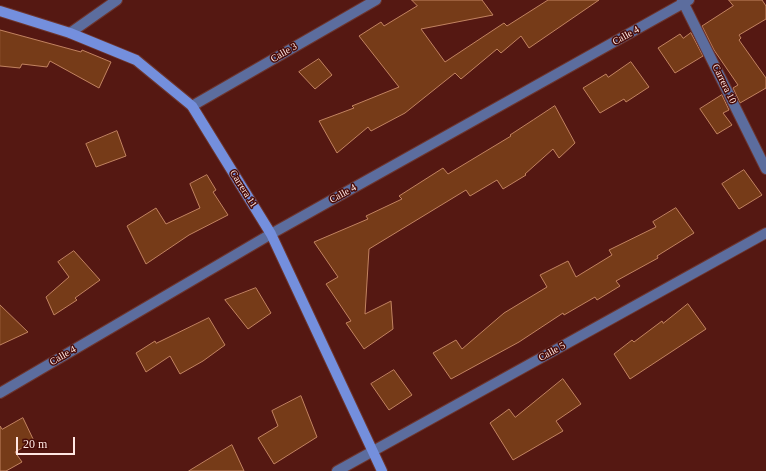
<!DOCTYPE html>
<html>
<head>
<meta charset="utf-8">
<style>
  body { margin:0 }
  #map { position:relative; width:766px; height:471px; overflow:hidden; background:#551812; font-family:Georgia,serif }
  canvas { display:block }
  .scale { position:absolute; left:16px; top:437px; width:59px; height:18px; box-sizing:border-box; border:2px solid #ffe6e2; border-top:0; padding-left:5px; font-size:12px; line-height:14px; white-space:nowrap; color:#ffe6e2; -webkit-text-stroke:3px #490c08; paint-order:stroke }
</style>
</head>
<body>
<div id="map">
<canvas width="766" height="471"></canvas>
<div class="scale">20 m</div>
</div>
<script>
const ctx = document.querySelector('canvas').getContext('2d');
ctx.lineJoin = 'round';
function paint(path, color) { ctx.fillStyle = color; ctx.fill(path, 'evenodd'); }
function trace(path, color, width, dash) { ctx.strokeStyle = color; ctx.lineWidth = width; ctx.lineCap = dash ? 'butt' : 'round'; ctx.setLineDash(dash || []); ctx.stroke(path); }
function write(font, color, halo, rows, align = 'center') {
  ctx.font = font + ' Georgia,serif'; ctx.lineWidth = 3; ctx.setLineDash([]); ctx.textBaseline = 'middle'; ctx.strokeStyle = halo; ctx.fillStyle = color; for (const [text, x, y, turn = 0] of rows) {
    ctx.save(); ctx.translate(x, y); ctx.rotate((+turn || 0) * Math.PI / 180); ctx.textAlign = isNaN(turn) ? turn : align; if (halo) ctx.strokeText(text, 0, 0); ctx.fillText(text, 0, 0); ctx.restore();
  }
}
const building = new Path2D(`
  M 412,0 L 482,0 L 493,15 L 421,29 L 445,62 L 504,23 L 507,26 L 548,0 L 599,0 L 529,48 L 521,36 L 501,53 L 497,49 L 461,79 L 455,73 L 405,113 L 371,131 L 368,127 L 337,153 L 319,121 L 354,108 L 352,106 L 399,87 L 359,36 L 381,22 L 384,26 L 417,6 Z
  M 729,0 L 762,0 L 766,6 L 766,19 L 739,35 L 741,38 L 739,40 L 766,78 L 766,88 L 740,103 L 733,88 L 738,85 L 714,50 L 702,26 L 733,6 Z
  M 0,30 L 81,52 L 82,50 L 111,62 L 99,88 L 50,61 L 47,67 L 22,64 L 20,68 L 0,66 Z
  M 691,33 L 703,56 L 675,73 L 658,48 L 680,34 L 683,38 Z
  M 319,59 L 332,75 L 315,89 L 299,72 Z
  M 631,62 L 649,87 L 626,102 L 624,99 L 600,113 L 583,88 L 606,74 L 608,77 Z
  M 722,95 L 729,110 L 723,113 L 732,125 L 717,134 L 700,109 Z
  M 555,106 L 575,143 L 559,158 L 553,149 L 525,174 L 526,175 L 503,189 L 497,180 L 470,196 L 466,190 L 369,249 L 365,314 L 391,301 L 393,329 L 364,349 L 346,323 L 351,321 L 326,284 L 338,277 L 314,242 L 368,219 L 366,216 L 402,199 L 399,196 L 443,168 L 448,174 L 511,136 L 510,135 L 533,120 Z
  M 117,131 L 126,156 L 96,167 L 86,144 Z
  M 744,170 L 762,195 L 739,209 L 722,184 Z
  M 207,175 L 216,190 L 213,192 L 228,215 L 189,235 L 146,264 L 127,226 L 156,208 L 166,224 L 200,208 L 190,184 Z
  M 676,208 L 694,233 L 657,256 L 658,258 L 616,281 L 620,286 L 597,300 L 595,297 L 564,315 L 563,313 L 519,342 L 451,379 L 433,353 L 456,340 L 462,349 L 504,313 L 547,287 L 540,275 L 568,261 L 576,277 L 612,255 L 609,250 L 656,227 L 653,222 Z
  M 74,251 L 100,280 L 75,298 L 77,300 L 54,315 L 46,297 L 69,277 L 58,262 Z
  M 256,288 L 271,313 L 248,329 L 225,300 Z
  M 688,304 L 706,329 L 630,379 L 614,354 L 632,340 L 634,342 L 662,321 L 663,323 Z
  M 0,305 L 28,332 L 0,345 Z
  M 209,318 L 225,345 L 203,361 L 180,374 L 170,356 L 146,372 L 136,353 L 155,341 L 156,343 Z
  M 394,370 L 412,395 L 389,410 L 371,384 Z
  M 563,379 L 581,404 L 556,421 L 563,431 L 513,460 L 490,423 L 509,409 L 515,417 Z
  M 301,396 L 317,437 L 274,464 L 258,438 L 278,426 L 272,411 Z
  M 23,418 L 34,441 L 15,452 L 22,462 L 6,471 L 0,471 L 0,426 L 2,429 Z
  M 232,445 L 244,471 L 189,471 Z`);
const street = new Path2D(`
  M 682,0 L 766,169
  M 70,33 L 117,0
  M 192,106 L 376,0
  M 0,393 L 271,234 L 689,0
  M 337,471 L 766,233`);
const secondary = new Path2D(`
  M 0,11 L 70,33 L 136,60 L 192,106 L 271,234 L 382,471`);
const streetNames = [
  ["Calle 4",626,36,-29],
  ["Calle 3",284,53,-30],
  ["Carrera 10",724,84,64],
  ["Carrera 11",243,189,58],
  ["Calle 4",343,194,-29],
  ["Calle 5",552,352,-29],
  ["Calle 4",63,356,-30]
];
paint(building, '#763b18');
trace(building, '#c28361', 1);
trace(street, '#6d352f', 12);
trace(secondary, '#6d352f', 12);
trace(street, '#5c6d9e', 10);
trace(secondary, '#748fdd', 10);
write('10px', '#ffe6e2', '#490c08', streetNames);
</script>
</body>
</html>
